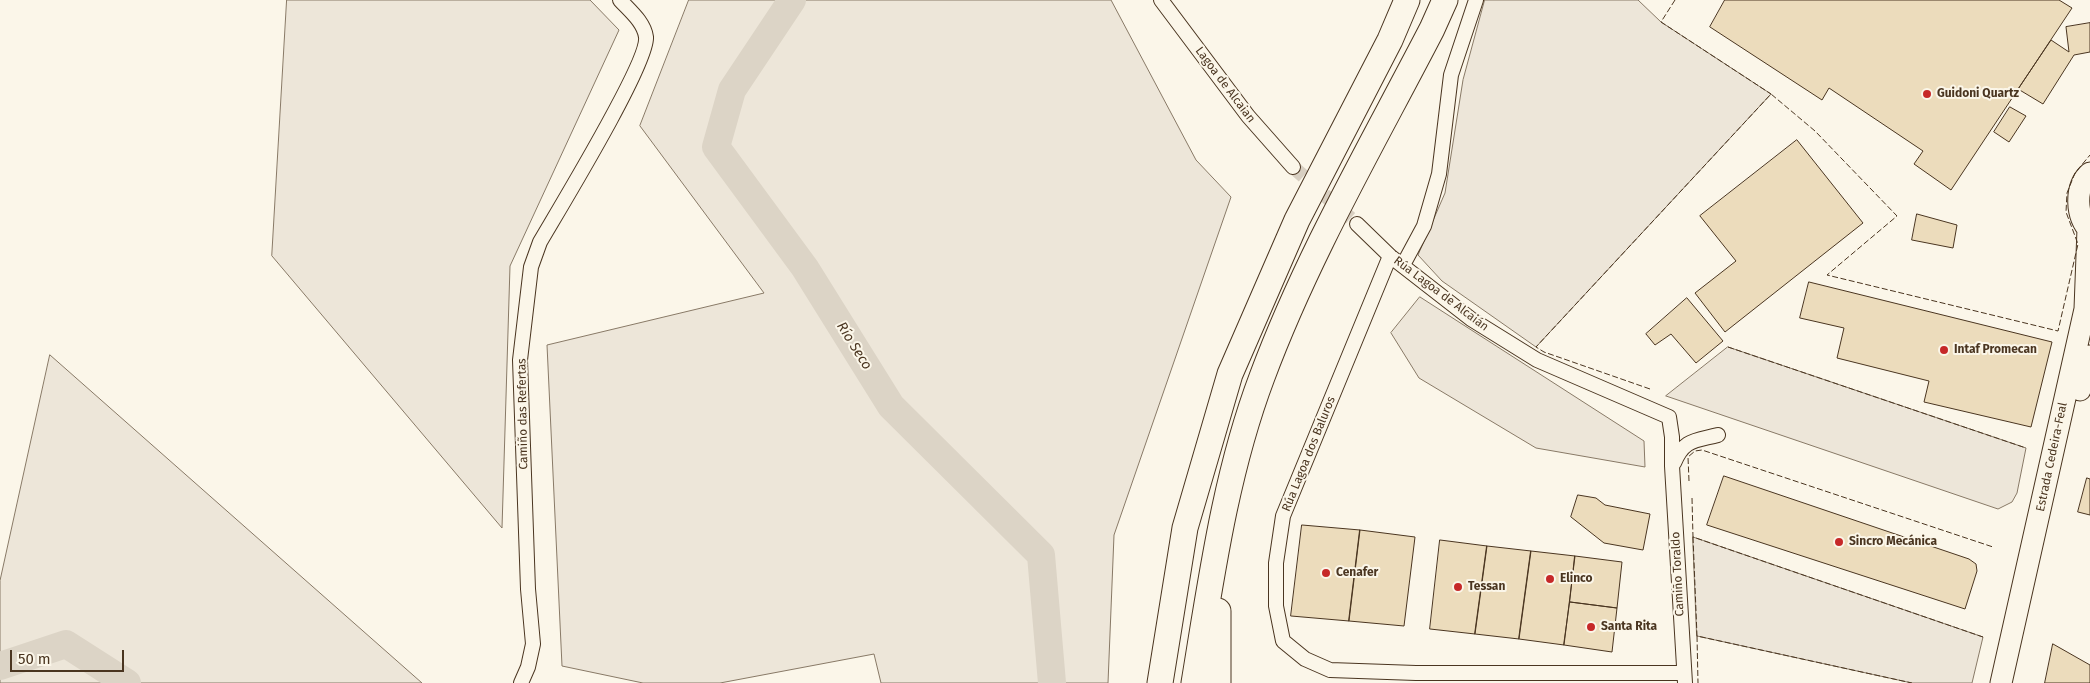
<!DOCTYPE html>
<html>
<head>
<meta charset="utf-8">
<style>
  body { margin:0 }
  #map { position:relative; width:2090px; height:683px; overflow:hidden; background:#fbf6e9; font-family:"Fira Sans",sans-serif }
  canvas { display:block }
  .scale { position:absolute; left:10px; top:650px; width:114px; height:22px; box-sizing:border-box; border:2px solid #4a3520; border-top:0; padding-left:6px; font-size:15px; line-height:18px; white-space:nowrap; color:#4a3520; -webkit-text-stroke:4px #fbf6e9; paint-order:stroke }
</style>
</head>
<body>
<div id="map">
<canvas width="2090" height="683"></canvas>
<div class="scale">50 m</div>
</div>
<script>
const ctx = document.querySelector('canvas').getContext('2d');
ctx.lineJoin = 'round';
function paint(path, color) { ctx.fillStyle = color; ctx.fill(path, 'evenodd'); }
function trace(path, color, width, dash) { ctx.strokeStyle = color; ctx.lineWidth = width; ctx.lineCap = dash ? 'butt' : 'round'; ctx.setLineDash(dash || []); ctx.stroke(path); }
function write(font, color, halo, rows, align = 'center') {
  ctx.font = font + ' "Fira Sans",sans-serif'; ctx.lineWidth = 4; ctx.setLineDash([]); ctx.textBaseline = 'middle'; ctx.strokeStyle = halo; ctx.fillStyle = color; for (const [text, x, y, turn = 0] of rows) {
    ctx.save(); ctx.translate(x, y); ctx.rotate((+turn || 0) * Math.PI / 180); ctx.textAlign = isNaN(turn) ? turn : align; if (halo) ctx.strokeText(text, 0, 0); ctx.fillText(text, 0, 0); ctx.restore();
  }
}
const green = new Path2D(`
  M 287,0 L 590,0 L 619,30 L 510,266 L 502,528 L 272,256 Z
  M 689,0 L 1111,0 L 1196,160 L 1231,197 L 1114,535 L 1108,683 L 881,683 L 874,654 L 720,683 L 643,683 L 562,666 L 547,345 L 764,293 L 640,126 Z
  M 1485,0 L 1638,0 L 1661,22 L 1771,94 L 1536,347 L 1442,281 L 1418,255 L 1445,193 L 1463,80 Z
  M 1420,297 L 1644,441 L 1645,467 L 1536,448 L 1419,378 L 1391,333 Z
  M 1728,347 L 2026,448 L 2017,493 L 2012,502 L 1998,509 L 1666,396 Z
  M 50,355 L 422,683 L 0,683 L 0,581 Z
  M 1693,537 L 1983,637 L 1972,683 L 1912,683 L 1697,636 Z`);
const river = new Path2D(`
  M 792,0 L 732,90 L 716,147 L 805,268 L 891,406 L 1041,555 L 1052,683
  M 0,666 L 66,644 L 127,683`);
const building = new Path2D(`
  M 1725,0 L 2059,0 L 2072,8 L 1951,190 L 1914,164 L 1923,151 L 1829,88 L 1822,100 L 1710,27 Z
  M 2090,23 L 2090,52 L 2074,55 L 2043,104 L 2018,89 L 2051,40 L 2069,52 L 2066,27 Z
  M 2010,107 L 2026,116 L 2009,142 L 1994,132 Z
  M 1797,140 L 1863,223 L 1725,332 L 1695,293 L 1736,261 L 1700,216 Z
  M 1917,214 L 1957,225 L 1953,248 L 1912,240 Z
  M 1809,282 L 2052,342 L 2031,427 L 1924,402 L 1929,381 L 1837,358 L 1844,328 L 1800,318 Z
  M 1687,298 L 1723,341 L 1696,363 L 1671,334 L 1655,345 L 1646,334 Z
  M 1724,476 L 1969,559 L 1976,564 L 1977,571 L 1965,609 L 1707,525 Z
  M 2087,478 L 2090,479 L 2090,515 L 2078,512 Z
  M 1578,495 L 1596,498 L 1605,505 L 1650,514 L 1643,550 L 1604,543 L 1571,517 Z
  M 1302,525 L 1360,530 L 1349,621 L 1291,616 Z
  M 1360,530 L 1415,537 L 1404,626 L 1349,621 Z
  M 1440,540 L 1487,546 L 1475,634 L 1430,629 Z
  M 1487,546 L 1531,551 L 1519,639 L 1475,634 Z
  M 1531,551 L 1575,556 L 1564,645 L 1519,639 Z
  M 1575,556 L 1622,562 L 1617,608 L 1570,602 Z
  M 1570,602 L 1617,608 L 1612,652 L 1564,645 Z
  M 2053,644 L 2090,665 L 2090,683 L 2045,683 Z`);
const streetTunnel = new Path2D(`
  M 1293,167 L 1357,224`);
const street = new Path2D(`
  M 1161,0 L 1248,116 L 1293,167
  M 1357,224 L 1390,256 L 1471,319 L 1537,360 L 1669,417 L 1672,437 L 1672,466 L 1685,683
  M 1390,256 L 1283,516 L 1276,563 L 1276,606 L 1283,641 L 1305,659 L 1330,670 L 1416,673 L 1684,673
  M 1403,265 L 1424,226 L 1439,174 L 1451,75 L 1476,0
  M 1674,463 C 1684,439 1695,441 1718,435
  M 521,683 L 528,667 L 533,644 L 528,589 L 520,360 L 531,267 L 540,242 C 558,211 649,62 646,37 C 644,22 630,11 620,0`);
const primary = new Path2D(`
  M 2090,173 C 2074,187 2076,217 2090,231
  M 2080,390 L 2090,356
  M 2001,683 L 2085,309 L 2088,229`);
const highway = new Path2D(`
  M 1218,611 L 1218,683
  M 1160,683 L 1185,528 L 1230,374 L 1297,220 L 1390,40 L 1407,0
  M 1194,683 C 1211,580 1225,475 1262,377 C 1307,256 1373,143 1432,29 L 1445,0`);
const fence = new Path2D(`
  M 1675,0 L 1661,22 L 1771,94
  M 1728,347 L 2026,448
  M 1650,389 L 1544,352 L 1536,347 L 1771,94 L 1815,131 L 1897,216 L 1827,275 L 2058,331 L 2078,244 L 2066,212 L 2067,193 L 2075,173 L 2090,155
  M 1689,481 L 1688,457 L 1695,451 L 1702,450 L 1993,547
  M 1692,498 L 1693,537 L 1983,637
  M 1693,537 L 1697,636 L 1912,683
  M 1697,636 L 1698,683`);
const markers = [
  [1927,94,5,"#c62828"],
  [1944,350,5,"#c62828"],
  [1839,542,5,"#c62828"],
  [1326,573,5,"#c62828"],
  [1550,579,5,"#c62828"],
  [1458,587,5,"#c62828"],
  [1591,627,5,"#c62828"]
];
const streetNames = [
  ["Lagoa de Alcaian",1225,85,53],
  ["Rúa Lagoa de Alcaián",1441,294,37],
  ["Camiño das Refertas",523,414,-91],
  ["Rúa Lagoa dos Baluros",1309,454,-68],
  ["Estrada Cedeira-Feal",2052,457,-78],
  ["Camiño Toraldo",1678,574,-93]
];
const poiNames = [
  ["Guidoni Quartz",1937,94],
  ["Intaf Promecan",1954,350],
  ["Sincro Mecánica",1849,542],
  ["Cenafer",1336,573],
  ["Elinco",1560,579],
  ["Tessan",1468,587],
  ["Santa Rita",1601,627]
];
const waterNames = [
  ["Río Seco",854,346,58]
];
paint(green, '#ede6d9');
trace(green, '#887966', 1);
trace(river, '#dcd4c6', 28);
paint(building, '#ecdcbc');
trace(building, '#4a3520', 1);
trace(streetTunnel, '#d8cfc1', 14, [14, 7]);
trace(street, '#4a3520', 16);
trace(primary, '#4a3520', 23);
trace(highway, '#4a3520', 27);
trace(street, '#fbf6e9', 14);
trace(primary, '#fbf6e9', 21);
trace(highway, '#fbf6e9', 25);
trace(fence, '#4a3520', 1, [6, 2.5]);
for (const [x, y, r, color] of markers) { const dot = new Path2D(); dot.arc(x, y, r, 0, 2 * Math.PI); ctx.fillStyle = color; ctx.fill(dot); trace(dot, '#fbf6e9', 2); }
write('12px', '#4a3520', '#fbf6e9', streetNames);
write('bold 12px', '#4a3520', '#fbf6e9', poiNames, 'left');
write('italic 14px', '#4a3520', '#fbf6e9', waterNames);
</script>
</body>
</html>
